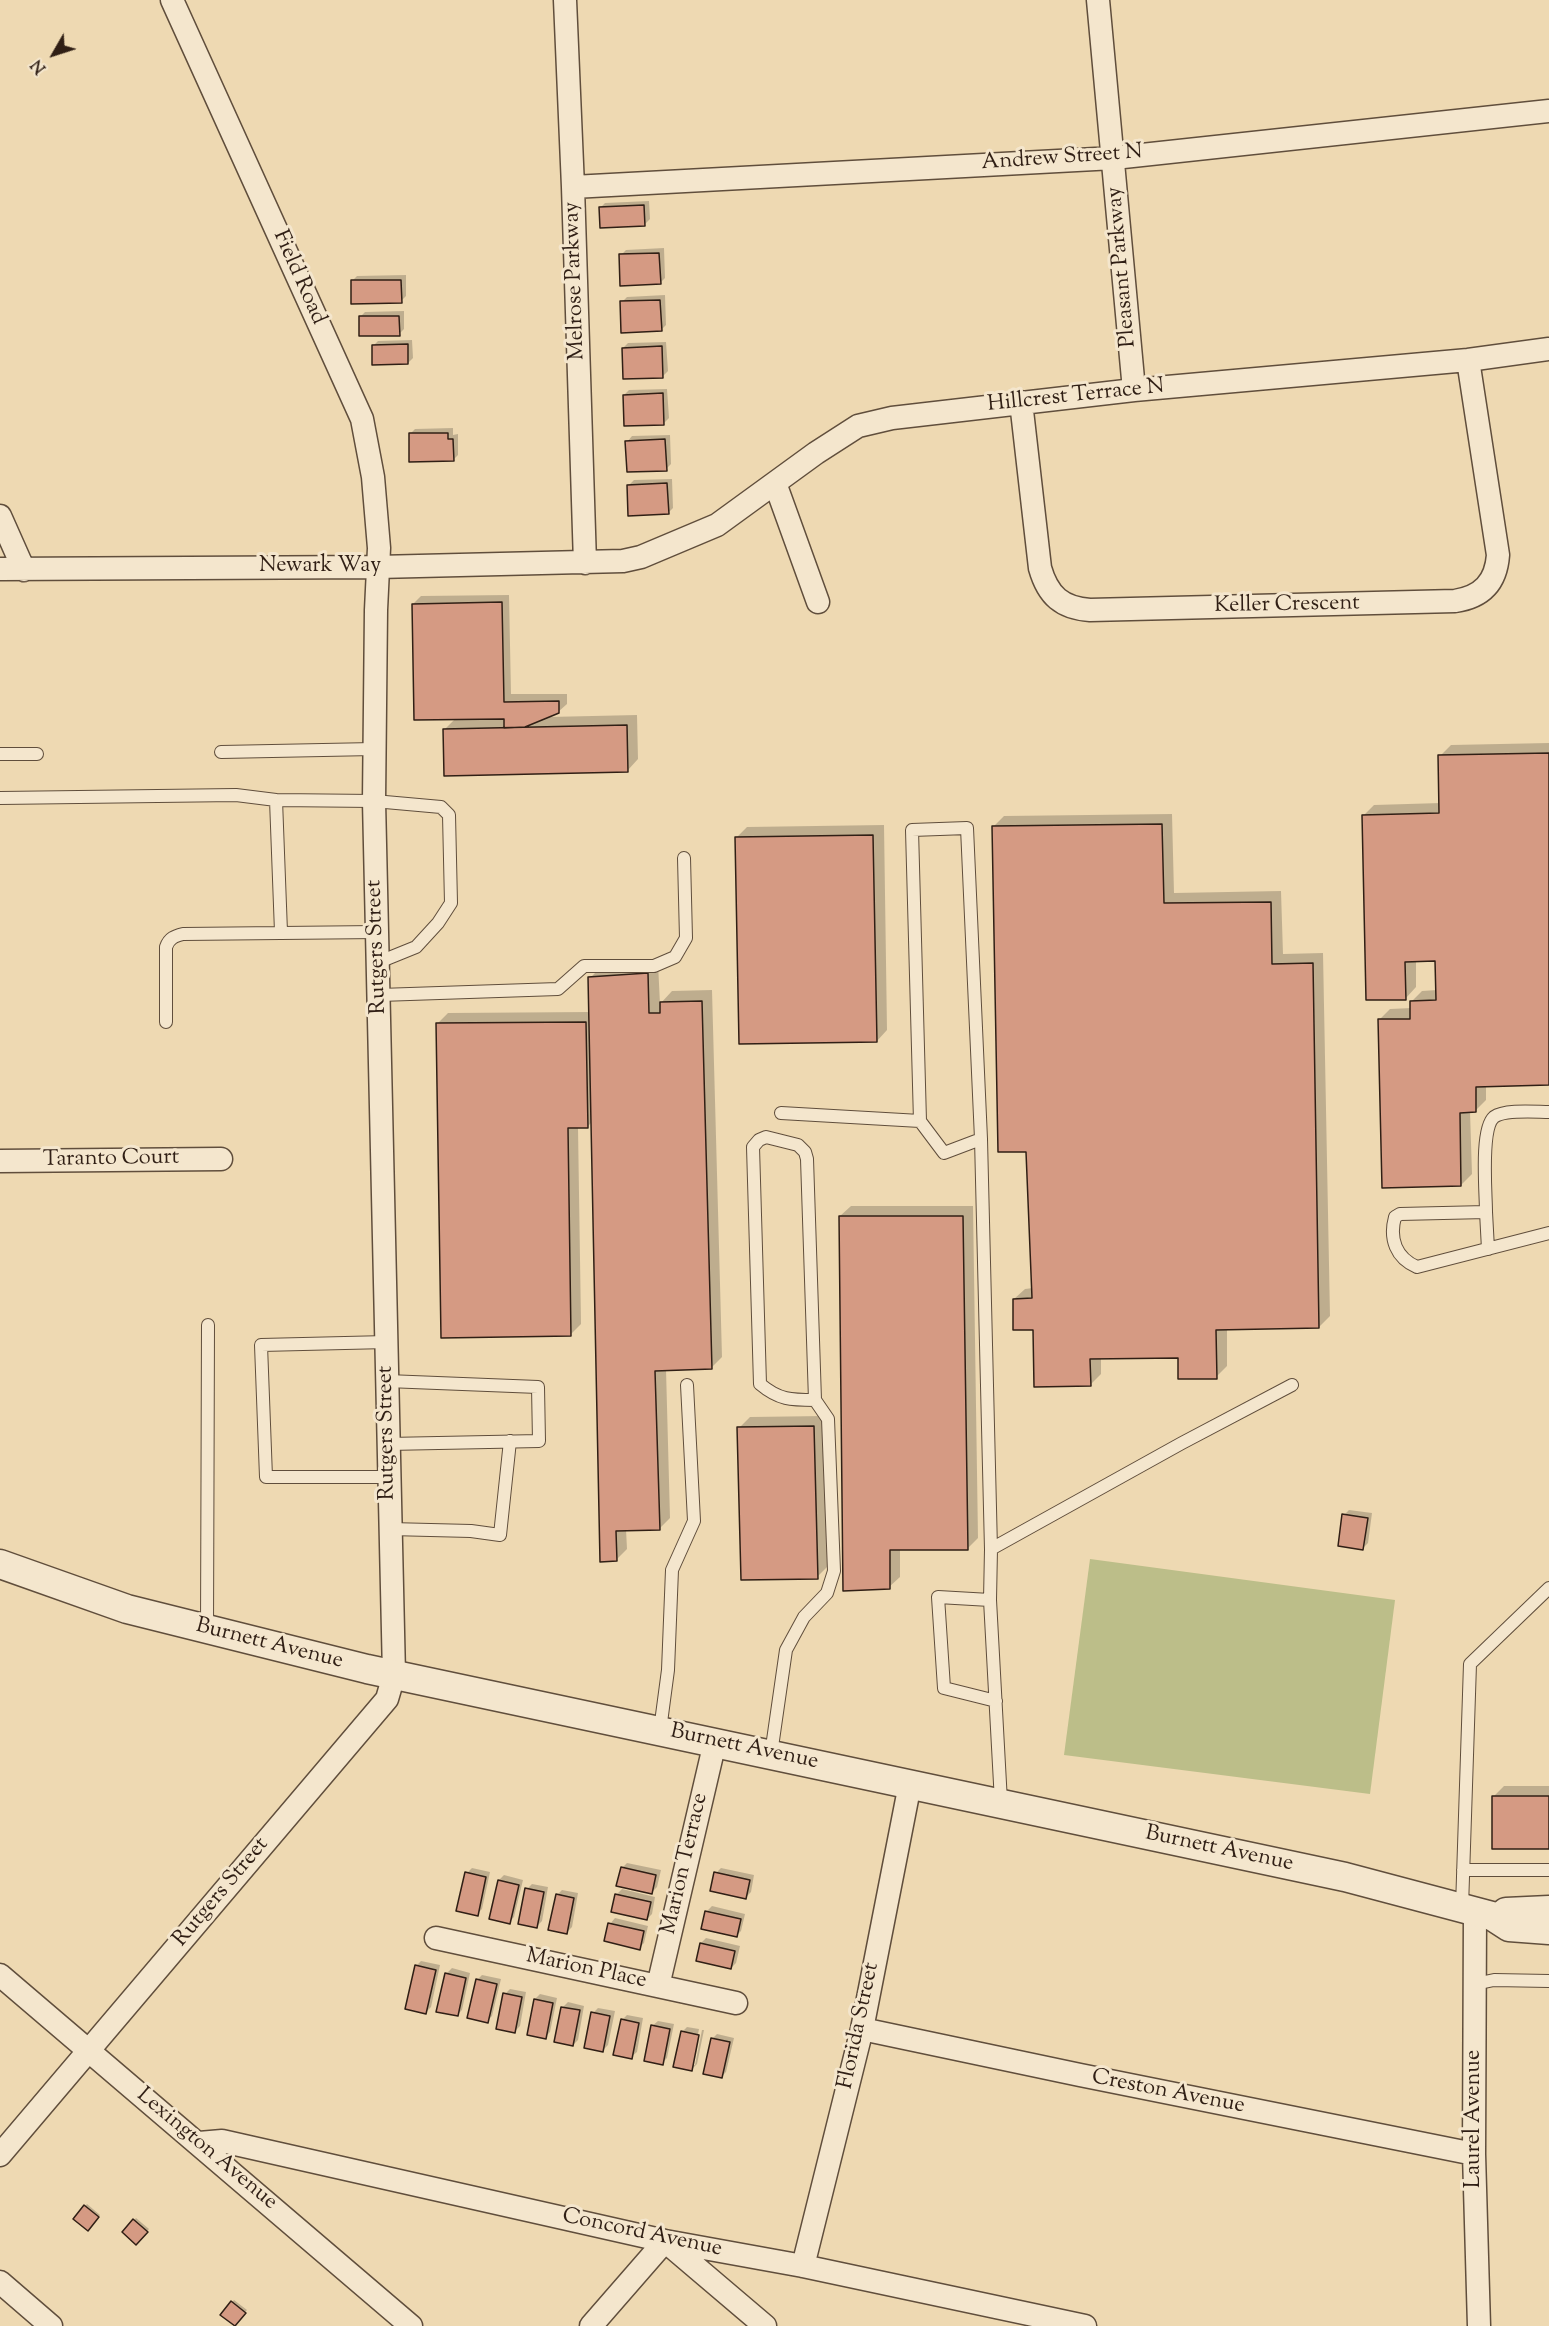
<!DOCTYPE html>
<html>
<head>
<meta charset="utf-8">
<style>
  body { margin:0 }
  #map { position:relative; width:1549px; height:2326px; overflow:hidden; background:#eed9b2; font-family:"Sorts Mill Goudy",serif }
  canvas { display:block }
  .north { position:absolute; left:24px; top:24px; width:60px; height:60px; -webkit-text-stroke:4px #f4e6cd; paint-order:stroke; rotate:231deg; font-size:16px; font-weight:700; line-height:24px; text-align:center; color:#301f15 }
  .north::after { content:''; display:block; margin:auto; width:21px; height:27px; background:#301f15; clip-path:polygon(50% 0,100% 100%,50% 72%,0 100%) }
</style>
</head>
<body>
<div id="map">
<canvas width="1549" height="2326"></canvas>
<div class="north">N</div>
</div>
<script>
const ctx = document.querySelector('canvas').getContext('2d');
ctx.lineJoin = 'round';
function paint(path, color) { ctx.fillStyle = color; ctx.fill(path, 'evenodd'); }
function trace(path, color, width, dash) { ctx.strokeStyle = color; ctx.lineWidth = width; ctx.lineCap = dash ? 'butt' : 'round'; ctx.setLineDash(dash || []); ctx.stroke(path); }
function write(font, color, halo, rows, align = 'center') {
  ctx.font = font + ' "Sorts Mill Goudy",serif'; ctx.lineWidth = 6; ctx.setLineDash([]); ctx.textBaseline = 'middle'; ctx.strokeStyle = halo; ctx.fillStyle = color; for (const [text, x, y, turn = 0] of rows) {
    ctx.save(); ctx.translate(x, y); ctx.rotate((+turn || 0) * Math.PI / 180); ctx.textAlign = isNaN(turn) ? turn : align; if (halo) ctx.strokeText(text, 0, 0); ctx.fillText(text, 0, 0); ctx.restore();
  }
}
const green = new Path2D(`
  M 1090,1559 L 1395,1600 L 1370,1794 L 1064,1755 Z`);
const shadow = new Path2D(`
  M 649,201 L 650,219 L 645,224 L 600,208 L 605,203 Z
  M 664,248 L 665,278 L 660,283 L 621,255 L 626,250 Z
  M 406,275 L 406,296 L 401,301 L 352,281 L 357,276 Z
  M 665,295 L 666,325 L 661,330 L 622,302 L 627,297 Z
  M 404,311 L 404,329 L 399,334 L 360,317 L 365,312 Z
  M 412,340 L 413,358 L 408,363 L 373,346 L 378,341 Z
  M 666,342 L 668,371 L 663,376 L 623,348 L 628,343 Z
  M 667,389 L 669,418 L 664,423 L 624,395 L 629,390 Z
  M 453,428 L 453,435 L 458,434 L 458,455 L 453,460 L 410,434 L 415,429 Z
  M 670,435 L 671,464 L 666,469 L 627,442 L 632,436 Z
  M 672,479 L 673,508 L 668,513 L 629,485 L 634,480 Z
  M 509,595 L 511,694 L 567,694 L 567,704 L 558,712 L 548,717 L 637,715 L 638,759 L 628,770 L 444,730 L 456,718 L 413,604 L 421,596 Z
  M 1549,743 L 1549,1084 L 1486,1085 L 1486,1100 L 1475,1111 L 1470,1111 L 1472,1174 L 1461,1185 L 1379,1020 L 1390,1009 L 1412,1008 L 1412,1001 L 1422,991 L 1437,990 L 1436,959 L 1416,960 L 1416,987 L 1406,998 L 1364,815 L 1374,805 L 1441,803 L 1440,756 L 1451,745 Z
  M 1172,814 L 1174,893 L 1281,891 L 1283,954 L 1323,953 L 1330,1316 L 1319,1327 L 1227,1329 L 1227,1366 L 1216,1377 L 1179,1356 L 1101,1357 L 1101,1374 L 1090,1385 L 1034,1329 L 1014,1299 L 1025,1289 L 1033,1288 L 1028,1150 L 993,827 L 1004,816 Z
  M 884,825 L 887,1030 L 877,1041 L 736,838 L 747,827 Z
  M 658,963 L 660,1004 L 672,991 L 712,990 L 722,1357 L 711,1368 L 666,1369 L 670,1518 L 659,1529 L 626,1529 L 627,1549 L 616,1560 L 593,1121 L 587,1127 L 578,1127 L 581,1324 L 570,1335 L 437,1024 L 448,1013 L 590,1012 L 590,978 L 601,967 Z
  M 851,1206 L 973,1206 L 978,1538 L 967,1549 L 900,1549 L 900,1577 L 889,1587 L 840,1216 Z
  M 824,1416 L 828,1566 L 817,1577 L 739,1428 L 750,1417 Z
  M 1349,1510 L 1372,1513 L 1368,1543 L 1363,1548 L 1344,1515 Z
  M 1504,1786 L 1549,1786 L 1549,1848 L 1494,1796 Z
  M 627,1863 L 661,1870 L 657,1887 L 652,1892 L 622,1868 Z
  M 472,1868 L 490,1872 L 482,1909 L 477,1914 L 467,1873 Z
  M 721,1868 L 754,1875 L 751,1892 L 746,1897 L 716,1873 Z
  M 504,1875 L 523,1880 L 514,1917 L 509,1922 L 499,1880 Z
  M 532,1884 L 548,1887 L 542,1921 L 537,1926 L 527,1889 Z
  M 622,1889 L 655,1897 L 652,1914 L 647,1919 L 613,1911 L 617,1894 Z
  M 562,1890 L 578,1893 L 572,1927 L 567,1932 L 557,1895 Z
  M 712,1906 L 745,1914 L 741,1931 L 736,1936 L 707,1911 Z
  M 615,1918 L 648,1926 L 644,1943 L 639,1948 L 610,1924 Z
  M 706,1938 L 740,1946 L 736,1963 L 731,1968 L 701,1943 Z
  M 421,1961 L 440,1965 L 431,2007 L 426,2012 L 416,1966 Z
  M 452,1968 L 470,1973 L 462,2010 L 457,2015 L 447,1973 Z
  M 482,1975 L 501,1979 L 492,2016 L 487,2021 L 477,1980 Z
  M 510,1989 L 526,1992 L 520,2026 L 515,2031 L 505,1994 Z
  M 540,1994 L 557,1998 L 550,2032 L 545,2037 L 535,1999 Z
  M 568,2002 L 584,2006 L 578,2040 L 573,2045 L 563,2007 Z
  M 598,2008 L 615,2011 L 608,2045 L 603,2050 L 593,2013 Z
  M 627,2015 L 643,2018 L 637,2052 L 631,2057 L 622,2020 Z
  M 658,2021 L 674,2024 L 667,2058 L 662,2063 L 652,2026 Z
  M 687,2027 L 699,2029 L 692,2065 L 695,2065 L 702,2030 L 704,2030 L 697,2064 L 692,2069 L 682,2032 Z
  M 717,2034 L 734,2038 L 726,2072 L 721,2077 L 712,2039 Z
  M 87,2204 L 100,2215 L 88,2229 L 75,2218 Z
  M 136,2218 L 149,2229 L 136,2243 L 124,2232 Z
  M 234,2300 L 247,2310 L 234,2325 L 222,2314 Z`);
const building = new Path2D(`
  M 644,205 L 645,226 L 600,228 L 599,207 Z
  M 659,253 L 661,284 L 620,286 L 619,254 Z
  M 351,280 L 401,280 L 402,303 L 351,304 Z
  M 660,300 L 662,331 L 621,333 L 620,301 Z
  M 359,316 L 399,316 L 400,336 L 359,336 Z
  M 408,344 L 408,364 L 372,365 L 372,345 Z
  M 662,346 L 663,378 L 623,379 L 622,348 Z
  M 663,393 L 664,425 L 624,426 L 623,395 Z
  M 409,433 L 448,433 L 448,439 L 453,439 L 454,461 L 409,462 Z
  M 665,439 L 667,471 L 627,472 L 625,441 Z
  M 667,483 L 669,514 L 628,516 L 627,485 Z
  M 502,602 L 504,702 L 559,701 L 559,713 L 525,727 L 504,728 L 504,719 L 414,720 L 412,604 Z
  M 627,725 L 628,772 L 444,776 L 443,729 Z
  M 1549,753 L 1549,1085 L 1476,1087 L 1476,1112 L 1460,1113 L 1461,1186 L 1382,1188 L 1378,1019 L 1410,1019 L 1410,1001 L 1436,1000 L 1435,961 L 1405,962 L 1406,1000 L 1366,1000 L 1362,815 L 1439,813 L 1438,755 Z
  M 1162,824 L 1164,903 L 1271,902 L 1272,964 L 1313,963 L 1319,1328 L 1216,1330 L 1217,1379 L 1178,1379 L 1178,1358 L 1090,1359 L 1091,1386 L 1034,1387 L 1033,1330 L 1013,1330 L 1013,1299 L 1032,1298 L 1026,1152 L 998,1152 L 992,826 Z
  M 873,835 L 877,1042 L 739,1044 L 735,837 Z
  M 648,973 L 649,1013 L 660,1013 L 660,1002 L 702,1001 L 712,1369 L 655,1371 L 660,1530 L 616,1531 L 617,1561 L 600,1562 L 588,977 Z
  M 586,1022 L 588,1128 L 568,1128 L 571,1336 L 441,1338 L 436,1023 Z
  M 839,1216 L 963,1216 L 968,1550 L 890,1550 L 890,1589 L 843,1591 Z
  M 814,1426 L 818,1579 L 741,1580 L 737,1427 Z
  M 1342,1514 L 1368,1518 L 1363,1550 L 1338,1546 Z
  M 1492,1796 L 1549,1796 L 1549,1849 L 1492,1849 Z
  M 621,1867 L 656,1875 L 652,1894 L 616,1886 Z
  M 465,1872 L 486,1877 L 478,1916 L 456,1911 Z
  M 714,1872 L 750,1880 L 746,1899 L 710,1891 Z
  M 498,1880 L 519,1885 L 510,1924 L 489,1919 Z
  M 525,1888 L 544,1892 L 537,1928 L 518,1924 Z
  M 556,1894 L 574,1898 L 567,1934 L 548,1930 Z
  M 615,1894 L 651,1902 L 647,1920 L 611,1912 Z
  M 705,1911 L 741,1919 L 737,1937 L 701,1929 Z
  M 608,1923 L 644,1931 L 640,1950 L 604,1941 Z
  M 700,1943 L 735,1951 L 731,1969 L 696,1961 Z
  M 415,1965 L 436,1970 L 426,2014 L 405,2009 Z
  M 445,1973 L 466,1978 L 458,2016 L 436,2012 Z
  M 476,1979 L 497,1984 L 488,2023 L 467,2018 Z
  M 503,1993 L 522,1997 L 515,2033 L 496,2029 Z
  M 534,1999 L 553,2003 L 546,2039 L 527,2035 Z
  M 561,2007 L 580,2010 L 573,2046 L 554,2042 Z
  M 591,2012 L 610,2016 L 603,2052 L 584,2048 Z
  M 621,2019 L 639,2023 L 632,2059 L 613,2055 Z
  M 651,2025 L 670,2029 L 663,2065 L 644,2061 Z
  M 681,2031 L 699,2035 L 692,2071 L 673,2067 Z
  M 711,2038 L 730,2042 L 722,2078 L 703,2074 Z
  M 84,2205 L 99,2217 L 88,2231 L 73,2219 Z
  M 133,2219 L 148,2232 L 136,2245 L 122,2232 Z
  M 231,2301 L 246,2313 L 235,2326 L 220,2315 Z`);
const service = new Path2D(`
  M 221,752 L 374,749
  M 0,754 L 37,754
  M 0,798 L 236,795 L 276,800
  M 281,932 L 276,800 L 374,801 L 441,807 L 449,815 L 451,903 L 438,923 L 416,947 L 379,962
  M 380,995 L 558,989 L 584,966 L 654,966 L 675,957 L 686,938 L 684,858
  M 166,1022 L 166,947 C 169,938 175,936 183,934 L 378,932
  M 1549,1112 C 1536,1112 1505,1109 1494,1117 C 1480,1129 1486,1193 1486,1212 L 1400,1214 L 1395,1217 C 1389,1239 1396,1258 1417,1267 L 1549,1233
  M 781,1113 L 920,1121 L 912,830 L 967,828 L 981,1139 L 991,1549 L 990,1600 L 1001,1802
  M 920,1121 L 944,1153 L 981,1139
  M 1486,1212 L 1488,1249
  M 387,1342 L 261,1345 L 266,1477 L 389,1477
  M 387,1381 L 538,1387 L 539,1441 L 388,1444
  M 390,1529 L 471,1531 L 500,1535 L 510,1441
  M 991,1549 L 1182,1443 L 1292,1385
  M 990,1600 L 938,1597 L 944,1688 L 996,1701
  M 207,1629 L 208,1325
  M 660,1730 L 668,1670 L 672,1570 L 694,1521 L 687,1385
  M 771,1754 L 786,1650 L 804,1617 L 827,1593 L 834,1571 L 828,1419 L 815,1400 L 807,1159 L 805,1152 L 798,1145 L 766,1137 L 759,1140 L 753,1147 L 760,1384 C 779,1400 791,1400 815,1400
  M 1463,1870 L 1549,1870
  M 1462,1907 L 1470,1664 L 1549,1588
  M 1475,1984 L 1494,1980 L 1549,1981`);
const minor = new Path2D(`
  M 565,0 L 573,187 L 585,563
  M 1098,0 L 1134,390
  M 573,187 L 1114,158 L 1549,111
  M 1021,402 L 1040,568 C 1048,596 1062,608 1090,610 L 1455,601 C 1482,597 1496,582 1498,555 L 1468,360
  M 775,483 L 818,602
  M 0,516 L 24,570
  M 0,569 L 378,567 L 623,561 L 641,557 L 717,525 L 816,453 L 858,426 L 892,418 L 1134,390 L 1468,360 L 1549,349
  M 0,1161 L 221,1159
  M 1475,1913 L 1474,2154 L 1479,2326
  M 436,1938 L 736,2003
  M 0,1975 L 411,2326
  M 658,1986 L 715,1742
  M 862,2029 L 1080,2075 L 1474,2154
  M 199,2143 L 222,2141 L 665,2241 L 803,2266 L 1085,2326
  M 0,2155 L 387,1699 L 394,1675 L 374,801 L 376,610 L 379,548 L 373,477 L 362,419 L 172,0
  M 803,2266 L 862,2029 L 910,1784
  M 0,2282 L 51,2326
  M 591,2326 L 665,2241 L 765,2326`);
const tertiary = new Path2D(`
  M 0,1564 L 127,1609 L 367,1669 L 1345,1877 L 1492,1916 L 1509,1927 L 1549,1930
  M 1506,1912 L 1549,1910`);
const streetNames = [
  ["Andrew Street N",1062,159,-4],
  ["Pleasant Parkway",1123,267,-95],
  ["Field Road",298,278,66],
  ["Melrose Parkway",576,281,-92],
  ["Hillcrest Terrace N",1076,397,-6],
  ["Newark Way",320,567],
  ["Keller Crescent",1287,606,-1],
  ["Rutgers Street",378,947,-92],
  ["Taranto Court",111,1160,-1],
  ["Rutgers Street",388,1433,-91],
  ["Burnett Avenue",269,1645,14],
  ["Burnett Avenue",744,1748,12],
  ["Burnett Avenue",1219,1850,12],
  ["Marion Terrace",686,1864,-77],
  ["Rutgers Street",222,1893,-50],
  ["Marion Place",586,1970,12],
  ["Florida Street",860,2026,-78],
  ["Creston Avenue",1168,2093,11],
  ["Laurel Avenue",1475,2119,-90],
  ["Lexington Avenue",206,2150,40],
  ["Concord Avenue",642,2234,12]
];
paint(green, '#bcbe89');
paint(shadow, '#0003');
paint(building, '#d59a83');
trace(building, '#301f15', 1.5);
trace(service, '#604e3c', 14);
trace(minor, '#604e3c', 25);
trace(tertiary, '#604e3c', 31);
trace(service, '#f4e6cd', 12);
trace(minor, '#f4e6cd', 22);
trace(tertiary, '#f4e6cd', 28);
write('22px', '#301f15', '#f4e6cd', streetNames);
</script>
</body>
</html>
